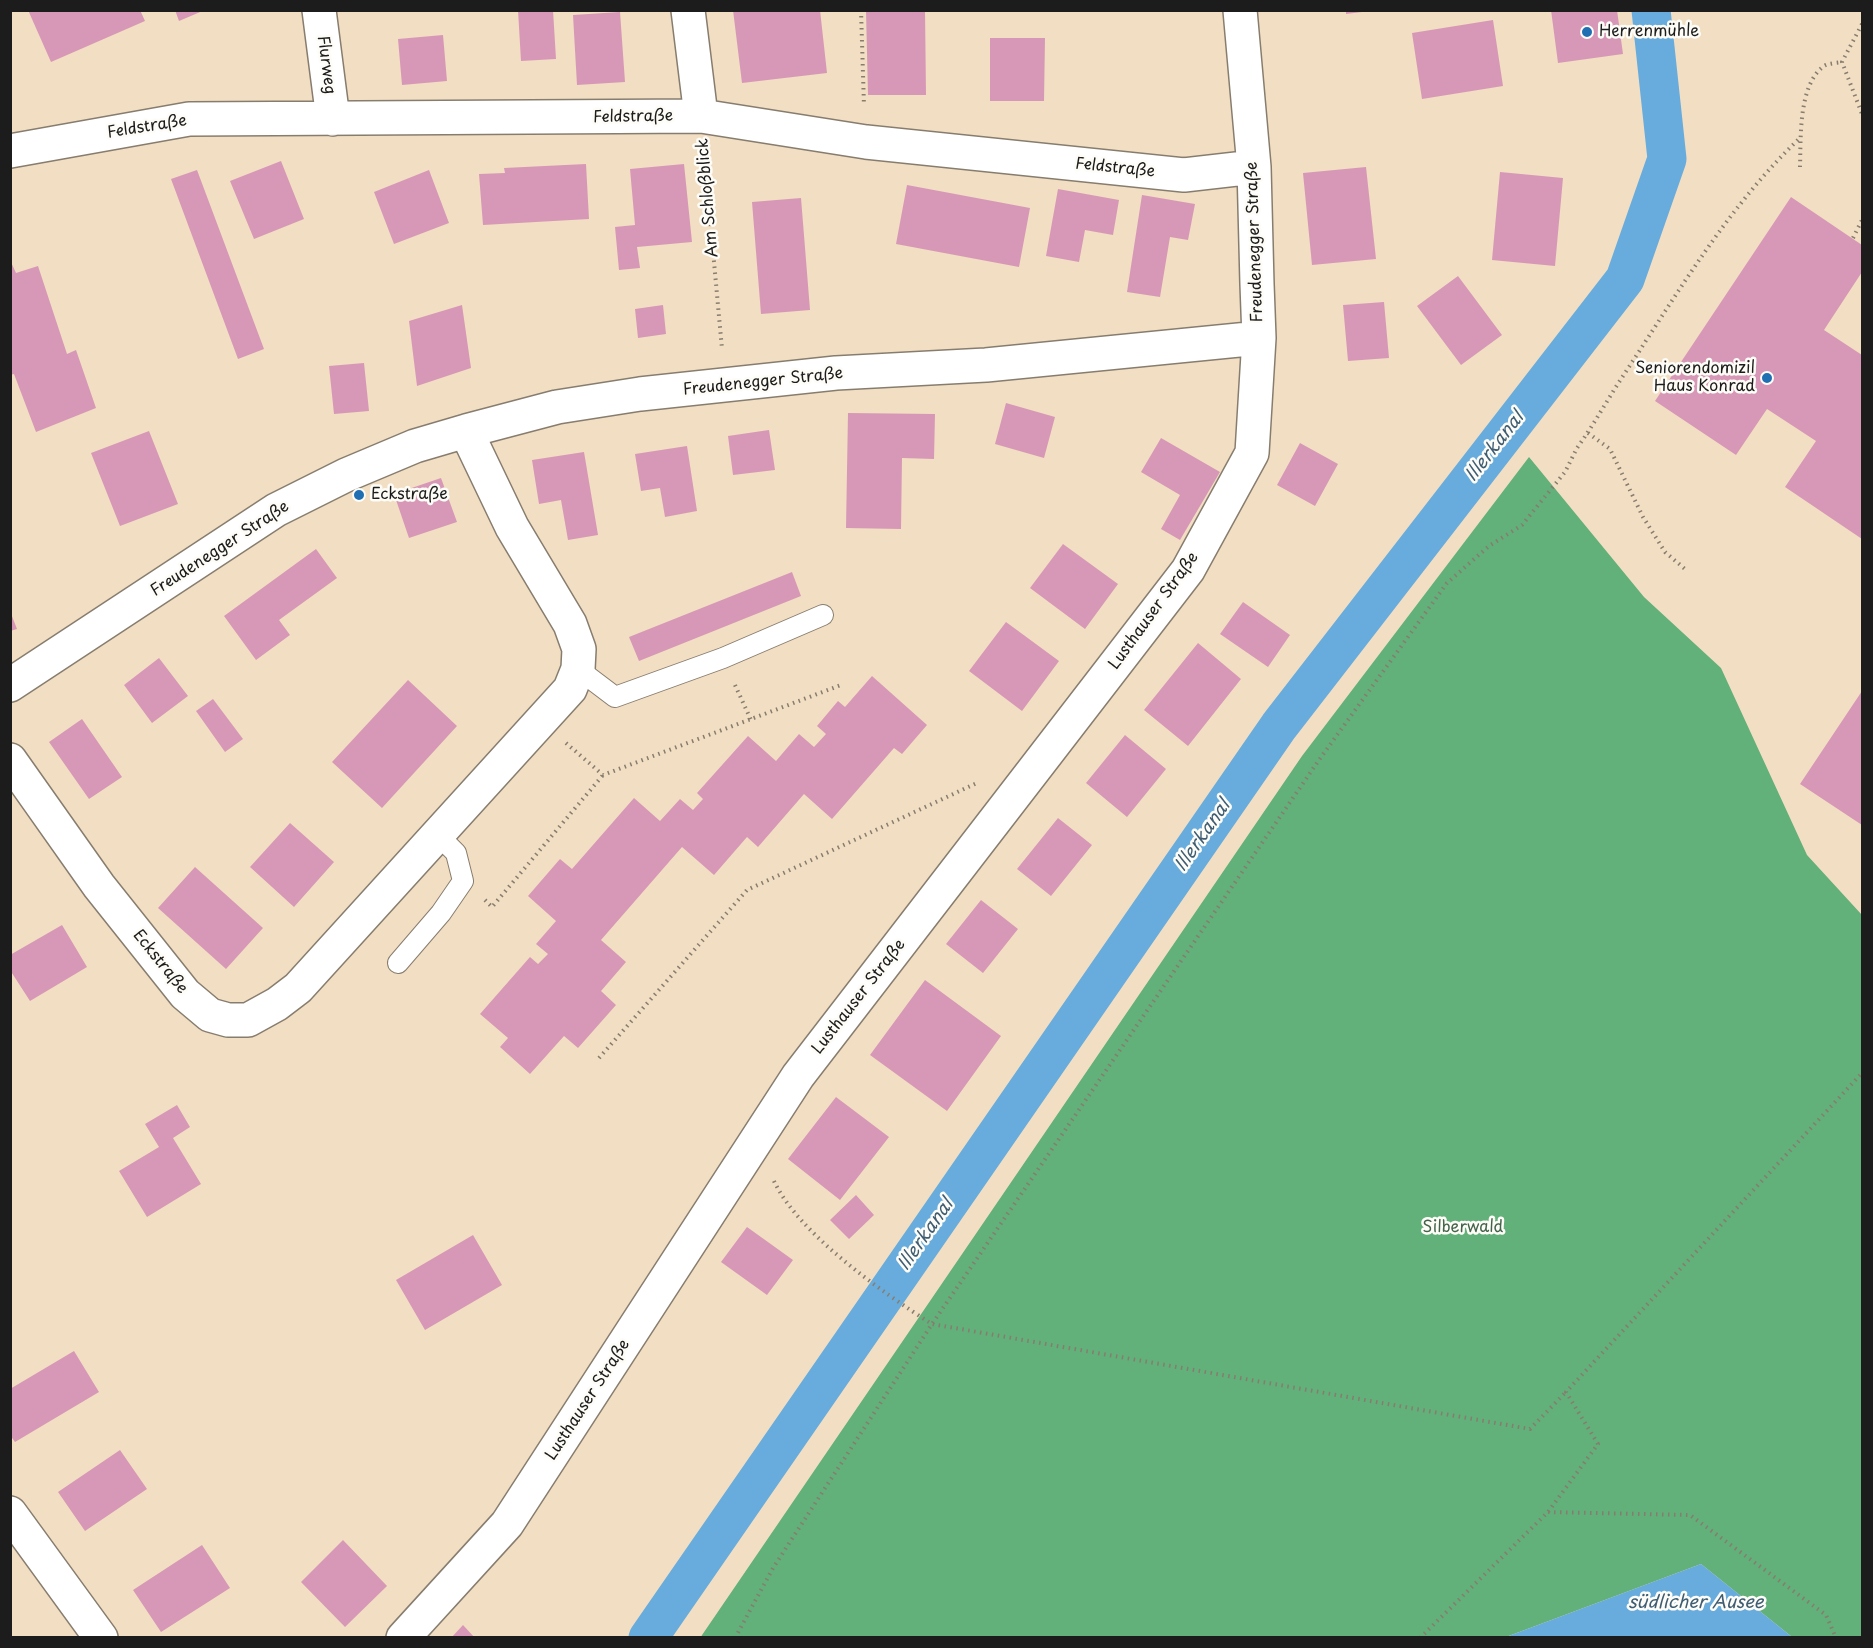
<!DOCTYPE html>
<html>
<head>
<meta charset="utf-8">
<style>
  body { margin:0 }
  #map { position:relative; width:1873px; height:1648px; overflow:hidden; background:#f2dec2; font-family:"Playpen Sans",sans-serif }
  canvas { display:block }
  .frame { position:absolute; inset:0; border:12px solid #1c1c1c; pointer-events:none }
</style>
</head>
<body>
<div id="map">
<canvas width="1873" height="1648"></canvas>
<div class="frame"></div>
</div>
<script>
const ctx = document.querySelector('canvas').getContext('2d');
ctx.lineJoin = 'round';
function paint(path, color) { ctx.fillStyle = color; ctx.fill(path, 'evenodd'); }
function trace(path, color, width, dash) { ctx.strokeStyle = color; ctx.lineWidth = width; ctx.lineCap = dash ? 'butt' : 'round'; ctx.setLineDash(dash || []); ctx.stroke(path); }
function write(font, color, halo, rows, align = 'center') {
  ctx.font = font + ' "Playpen Sans",sans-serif'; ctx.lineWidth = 5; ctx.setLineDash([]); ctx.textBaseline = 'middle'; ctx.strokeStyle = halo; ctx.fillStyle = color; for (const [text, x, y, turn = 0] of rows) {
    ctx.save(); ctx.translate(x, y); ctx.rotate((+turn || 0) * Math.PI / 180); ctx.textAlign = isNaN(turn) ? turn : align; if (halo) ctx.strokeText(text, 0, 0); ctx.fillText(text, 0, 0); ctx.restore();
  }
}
const forest = new Path2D(`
  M 1529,457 L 1644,597 L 1721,668 L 1807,855 L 1862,915 L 1862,1637 L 1792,1637 L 1701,1564 L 1506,1637 L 700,1638 L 1302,756 Z`);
const water = new Path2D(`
  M 1701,1564 L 1792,1637 L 1506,1637 Z`);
const canal = new Path2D(`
  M 648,1638 L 1279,726 L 1625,279 L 1667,159 L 1651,10`);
const building = new Path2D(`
  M 28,10 L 140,10 L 145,21 L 51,62 Z
  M 175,10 L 205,10 L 179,21 Z
  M 518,10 L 553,10 L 556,59 L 521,61 Z
  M 733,10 L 820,10 L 827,73 L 742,83 Z
  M 866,10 L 925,10 L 926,95 L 868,95 Z
  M 1346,10 L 1362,10 L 1362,12 L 1346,14 Z
  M 1551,10 L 1617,10 L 1623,54 L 1558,63 Z
  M 620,12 L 625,82 L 577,85 L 573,15 Z
  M 1493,20 L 1503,86 L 1422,99 L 1412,33 Z
  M 443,35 L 447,81 L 402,85 L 398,39 Z
  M 990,38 L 1045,38 L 1044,101 L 990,101 Z
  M 281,161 L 304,219 L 254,239 L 230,181 Z
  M 586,164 L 589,219 L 483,225 L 479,174 L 505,173 L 504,168 Z
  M 684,164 L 692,242 L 637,247 L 640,268 L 619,270 L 615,227 L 635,225 L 630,169 Z
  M 1366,167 L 1376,259 L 1312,265 L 1303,173 Z
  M 197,170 L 264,349 L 238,359 L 171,179 Z
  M 429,170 L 449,223 L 394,244 L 374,192 Z
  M 1500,172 L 1563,178 L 1555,266 L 1492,260 Z
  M 907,185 L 1030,208 L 1019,267 L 896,244 Z
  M 1058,189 L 1119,200 L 1113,235 L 1085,230 L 1079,262 L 1046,256 Z
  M 1142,195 L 1195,204 L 1188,240 L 1170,237 L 1160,297 L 1127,292 Z
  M 1791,197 L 1862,245 L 1862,272 L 1824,330 L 1862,355 L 1862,539 L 1785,487 L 1816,441 L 1767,409 L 1736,455 L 1655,401 Z
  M 801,198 L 810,310 L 761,314 L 752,202 Z
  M 10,260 L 16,273 L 38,266 L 67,354 L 76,350 L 96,408 L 36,432 L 14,374 L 10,375 Z
  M 1458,276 L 1502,335 L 1461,365 L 1417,306 Z
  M 1384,302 L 1389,358 L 1348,361 L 1343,305 Z
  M 462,305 L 471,368 L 417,386 L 409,321 Z
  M 663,305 L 666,334 L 638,338 L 635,309 Z
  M 364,363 L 369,411 L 334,414 L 329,366 Z
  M 1006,403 L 1055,417 L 1044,458 L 995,444 Z
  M 848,413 L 935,414 L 934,459 L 902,458 L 901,529 L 846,528 Z
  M 769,430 L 775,470 L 733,475 L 728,436 Z
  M 149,431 L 178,504 L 120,526 L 91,453 Z
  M 1161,438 L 1220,472 L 1180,540 L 1161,529 L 1180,495 L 1141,472 Z
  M 1300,443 L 1338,464 L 1315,506 L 1277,485 Z
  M 687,446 L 697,511 L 665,517 L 660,488 L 641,491 L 635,454 Z
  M 584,452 L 598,535 L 568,540 L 561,500 L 539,504 L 532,460 Z
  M 441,478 L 457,522 L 409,538 L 394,494 Z
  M 1063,544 L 1118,584 L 1085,629 L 1030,588 Z
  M 316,549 L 337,578 L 279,620 L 290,635 L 256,660 L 224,616 Z
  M 792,572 L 801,596 L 639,661 L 629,637 Z
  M 1243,602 L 1290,635 L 1268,667 L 1220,634 Z
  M 10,611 L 17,629 L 10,631 Z
  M 1006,622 L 1059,661 L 1022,711 L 969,671 Z
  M 1198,643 L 1241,679 L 1188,746 L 1144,710 Z
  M 159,658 L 188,696 L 152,723 L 124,685 Z
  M 872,676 L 927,725 L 902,754 L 894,748 L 832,819 L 804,794 L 758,847 L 747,837 L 714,875 L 682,847 L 601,940 L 626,962 L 601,991 L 616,1005 L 578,1048 L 564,1036 L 530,1074 L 500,1047 L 508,1038 L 480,1014 L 530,957 L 538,964 L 548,954 L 536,944 L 556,921 L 528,896 L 560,859 L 572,869 L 634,798 L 660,821 L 680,799 L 693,810 L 703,799 L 697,793 L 748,736 L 776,761 L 799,734 L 814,747 L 826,734 L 817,726 L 838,701 L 845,707 Z
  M 408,680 L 457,726 L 382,808 L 332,762 Z
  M 1862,691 L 1862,825 L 1800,784 Z
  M 213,699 L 243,739 L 225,752 L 196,711 Z
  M 82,719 L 122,777 L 89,799 L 49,742 Z
  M 1125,735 L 1166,769 L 1127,817 L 1086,783 Z
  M 1058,818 L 1092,845 L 1051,896 L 1017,869 Z
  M 290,823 L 334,862 L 294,907 L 250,867 Z
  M 195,867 L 263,928 L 226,969 L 158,908 Z
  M 981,900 L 1018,929 L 983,973 L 946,944 Z
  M 62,925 L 87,967 L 30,1001 L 10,970 L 10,955 Z
  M 925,980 L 1001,1036 L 947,1111 L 870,1055 Z
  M 836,1097 L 889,1137 L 840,1200 L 788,1159 Z
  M 177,1105 L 190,1127 L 173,1138 L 201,1184 L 147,1217 L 119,1171 L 159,1147 L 145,1124 Z
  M 856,1195 L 874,1215 L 849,1239 L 830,1220 Z
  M 747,1227 L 793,1260 L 767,1295 L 721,1262 Z
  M 473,1235 L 502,1285 L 425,1330 L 396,1280 Z
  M 74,1351 L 99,1392 L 15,1442 L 10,1435 L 10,1389 Z
  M 120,1450 L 147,1489 L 85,1531 L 58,1492 Z
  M 343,1540 L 387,1586 L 345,1627 L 301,1582 Z
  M 202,1545 L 230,1588 L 161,1632 L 133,1590 Z
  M 463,1625 L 475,1638 L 451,1638 Z`);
const path = new Path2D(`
  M 861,10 L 864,106
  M 1862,24 L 1842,62 L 1862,114
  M 704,153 L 722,349
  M 1800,167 C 1801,138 1798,85 1824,66 C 1829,63 1837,63 1842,62
  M 1853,238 L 1862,220
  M 1588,433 L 1610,449 L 1643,517 L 1665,552 L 1685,569
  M 735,685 L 751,720
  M 566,743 L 603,775 L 841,685
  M 485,900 L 492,907 L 603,775
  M 599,1058 L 747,890 L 979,782
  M 774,1181 C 798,1233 883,1293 932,1324 L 1530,1429 L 1566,1392
  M 1548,1512 L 1690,1515 L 1826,1615 L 1836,1638
  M 735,1638 L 773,1568 L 932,1324 L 1319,760 L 1447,583 L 1489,546 L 1522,525 L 1565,472 L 1577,448 C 1593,426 1606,402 1621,379 C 1676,296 1728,206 1801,137
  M 1420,1638 L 1548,1512 L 1598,1444 L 1566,1392 L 1862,1073`);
const service = new Path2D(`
  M 578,669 L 615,697 L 723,658 L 823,615
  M 398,963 L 441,913 L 463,881 L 456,853 L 438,835`);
const minor = new Path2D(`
  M 319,10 L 333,119
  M 688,10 L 701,116
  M 10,151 L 189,119 L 701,116 L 866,142 L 1184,175 L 1254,167
  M 10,685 L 276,510 L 346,475 L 415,446 L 466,431 L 557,407 L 640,394 L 836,373 L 986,365 L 1259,338
  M 10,760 L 99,886 L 185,994 L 210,1015 L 228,1020 L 248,1020 L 277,1004 L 298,988 L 570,689 L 578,669 L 579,649 L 570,624 L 512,527 L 466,431
  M 10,1513 L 101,1638
  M 403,1638 L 507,1524 L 798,1076 L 1188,570 L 1252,453 L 1259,338 L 1257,284 L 1254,167 L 1240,10`);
const markers = [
  [1587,32,6,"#1f6fb2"],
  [1767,378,6,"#1f6fb2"],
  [359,495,6,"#1f6fb2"]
];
const poiNames = [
  ["Herrenmühle",1599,32],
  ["Seniorendomizil",1755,369,"right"],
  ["Haus Konrad",1755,387,"right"],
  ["Eckstraße",371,495]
];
const streetNames = [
  ["Flurweg",326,65,83],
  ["Feldstraße",633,117,-1],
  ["Feldstraße",147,127,-9],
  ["Feldstraße",1115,168,6],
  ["Am Schloßblick",708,198,-95],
  ["Freudenegger Straße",1255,242,-92],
  ["Freudenegger Straße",763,382,-6],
  ["Freudenegger Straße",220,549,-33],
  ["Lusthauser Straße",1154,611,-54],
  ["Eckstraße",160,962,51],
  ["Lusthauser Straße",859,997,-52],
  ["Lusthauser Straße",588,1400,-57]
];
const parkNames = [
  ["Silberwald",1463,1228]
];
const waterNames = [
  ["Illerkanal",1495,447,-52],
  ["Illerkanal",1203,836,-55],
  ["Illerkanal",926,1235,-55],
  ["südlicher Ausee",1696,1603]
];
paint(forest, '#62b07a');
paint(water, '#67acdd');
trace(canal, '#67acdd', 39);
paint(building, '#d798b7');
trace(service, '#877d6f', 22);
trace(minor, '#877d6f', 36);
trace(path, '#877d6f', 4, [1.5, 4.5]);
trace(service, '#fff', 20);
trace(minor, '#fff', 33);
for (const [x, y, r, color] of markers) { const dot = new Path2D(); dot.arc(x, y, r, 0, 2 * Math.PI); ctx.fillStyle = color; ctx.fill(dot); trace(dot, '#fdfcf7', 2); }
write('16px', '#1c1c1c', '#fdfcf7', poiNames, 'left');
write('16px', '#1c1c1c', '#fdfcf7', streetNames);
write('16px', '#41634a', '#fdfcf7', parkNames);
write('italic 18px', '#3e5d73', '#fdfcf7', waterNames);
</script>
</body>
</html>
